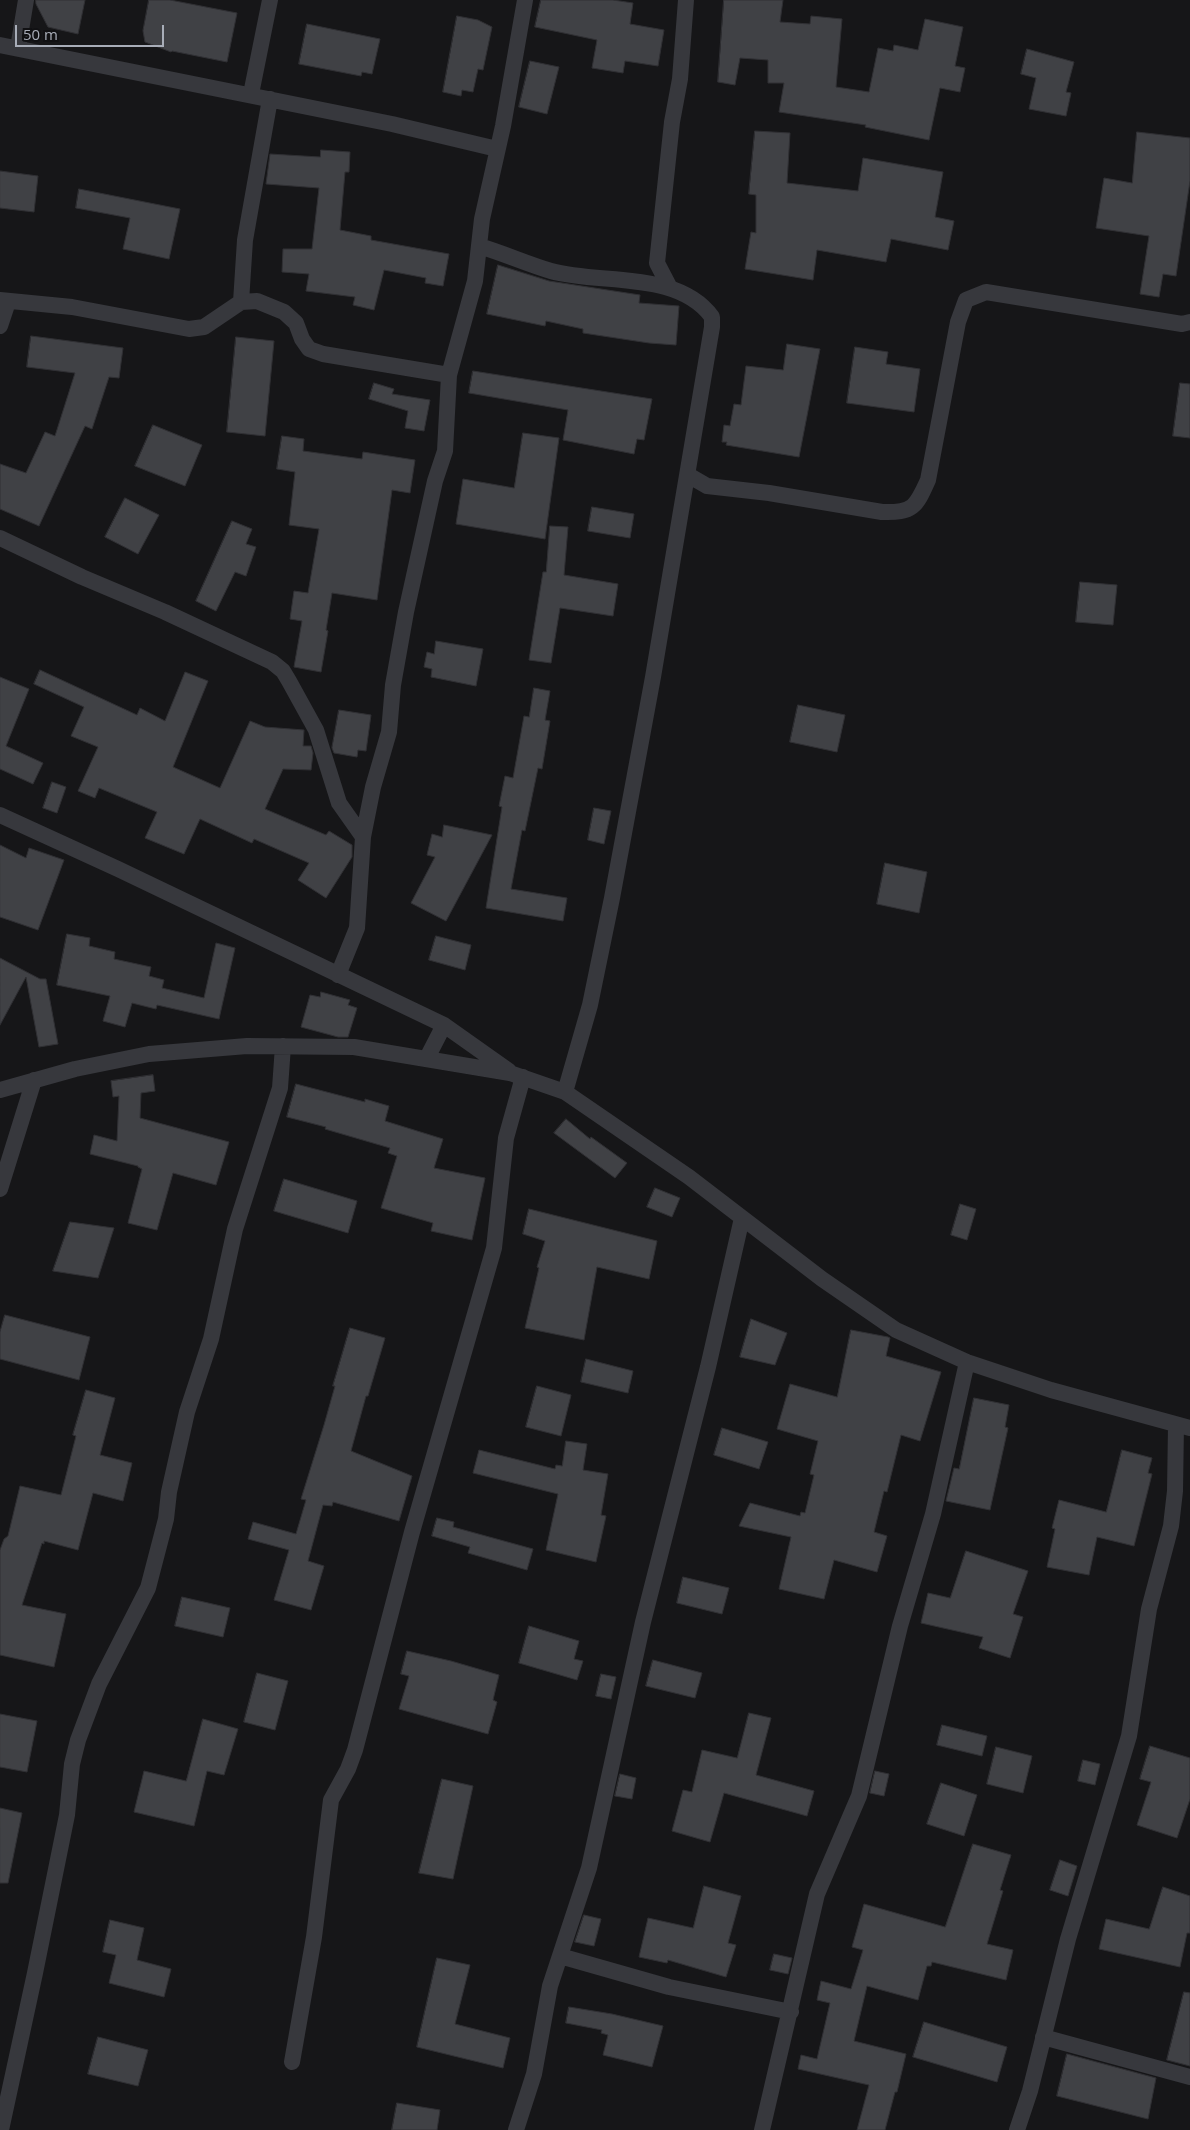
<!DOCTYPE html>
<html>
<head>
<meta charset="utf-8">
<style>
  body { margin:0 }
  #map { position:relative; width:1190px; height:2130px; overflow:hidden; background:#161618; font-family:"Open Sans",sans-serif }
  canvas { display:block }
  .scale { position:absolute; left:15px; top:25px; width:149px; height:22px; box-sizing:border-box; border:2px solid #a8adb8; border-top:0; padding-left:6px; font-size:15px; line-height:18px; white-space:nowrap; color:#a8adb8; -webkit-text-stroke:4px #111113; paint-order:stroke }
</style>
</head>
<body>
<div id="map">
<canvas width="1190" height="2130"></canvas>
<div class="scale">50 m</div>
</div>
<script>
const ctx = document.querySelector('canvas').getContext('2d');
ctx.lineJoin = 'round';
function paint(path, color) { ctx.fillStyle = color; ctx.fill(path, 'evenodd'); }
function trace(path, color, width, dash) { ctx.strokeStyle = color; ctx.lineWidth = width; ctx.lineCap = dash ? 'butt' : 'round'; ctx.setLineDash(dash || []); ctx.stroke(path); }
const building = new Path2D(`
  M 36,0 L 85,0 L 78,34 L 48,27 L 36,4 Z
  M 149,0 L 170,0 L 237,13 L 227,62 L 172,51 L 171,52 L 145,42 L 143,31 Z
  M 541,0 L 613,0 L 633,3 L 630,24 L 664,30 L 658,66 L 625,61 L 623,73 L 592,68 L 597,40 L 535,27 Z
  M 724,0 L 783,0 L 780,22 L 810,24 L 811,16 L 842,19 L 836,87 L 869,92 L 878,48 L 893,51 L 894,45 L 918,50 L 925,19 L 963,27 L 955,66 L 965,68 L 960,92 L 940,88 L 929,140 L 865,127 L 866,125 L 779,112 L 784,83 L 768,83 L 768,60 L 740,58 L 735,85 L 718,82 Z
  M 457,16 L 478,20 L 492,27 L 483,70 L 478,69 L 473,92 L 462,90 L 461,96 L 443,92 Z
  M 307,24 L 380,39 L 372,74 L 362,72 L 361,76 L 299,64 Z
  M 1027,49 L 1074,62 L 1066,92 L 1071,93 L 1066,116 L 1029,109 L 1036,78 L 1021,74 Z
  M 530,61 L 559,67 L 547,114 L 519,107 Z
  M 755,131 L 790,133 L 787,183 L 858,191 L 863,158 L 943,172 L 935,217 L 954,221 L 948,250 L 891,239 L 886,262 L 817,250 L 813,280 L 745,269 L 751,232 L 756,233 L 756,195 L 749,194 Z
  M 1137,132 L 1190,138 L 1190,181 L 1176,276 L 1163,274 L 1159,297 L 1140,294 L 1149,236 L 1096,228 L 1104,178 L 1132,183 Z
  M 321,150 L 350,152 L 349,172 L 345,172 L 340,230 L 371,236 L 371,240 L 449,254 L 443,286 L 425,283 L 426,278 L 384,270 L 374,310 L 353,305 L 355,297 L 306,291 L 309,274 L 282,272 L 283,249 L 312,249 L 319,188 L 266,184 L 270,154 L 320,157 Z
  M 0,171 L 38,176 L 34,212 L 0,208 Z
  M 79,189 L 180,209 L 169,259 L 123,249 L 130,218 L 76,208 Z
  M 498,265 L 549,281 L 640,295 L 639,303 L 679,306 L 676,345 L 649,343 L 583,333 L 583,329 L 546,321 L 545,326 L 487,314 Z
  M 31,336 L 123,348 L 119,378 L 109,377 L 92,429 L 85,426 L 39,526 L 0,509 L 0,464 L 26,473 L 45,432 L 55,436 L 75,373 L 27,367 Z
  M 236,337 L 274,341 L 265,436 L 227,432 Z
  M 787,344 L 820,349 L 799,457 L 726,445 L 727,442 L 722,442 L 724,425 L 730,426 L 734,404 L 741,405 L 746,366 L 783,370 Z
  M 855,347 L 888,352 L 886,364 L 920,369 L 914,412 L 847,403 Z
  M 473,371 L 652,399 L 644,440 L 637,439 L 634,454 L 563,440 L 568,410 L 469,393 Z
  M 374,383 L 394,389 L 392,394 L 430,400 L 424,431 L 405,428 L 408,411 L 369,399 Z
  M 1180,383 L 1190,384 L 1190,438 L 1173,436 Z
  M 153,425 L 202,445 L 185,486 L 135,466 Z
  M 523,433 L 559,438 L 545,539 L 456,524 L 463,479 L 514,488 Z
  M 282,436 L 304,439 L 303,451 L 362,459 L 363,452 L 415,460 L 410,493 L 392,490 L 377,600 L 332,593 L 326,630 L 328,631 L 321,672 L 294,667 L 302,621 L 290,619 L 294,591 L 308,593 L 319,529 L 289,525 L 295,472 L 277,469 Z
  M 125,498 L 159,515 L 138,554 L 105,537 Z
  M 592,507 L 634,514 L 630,538 L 588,531 Z
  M 232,521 L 252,529 L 246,544 L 256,547 L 246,576 L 235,572 L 216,611 L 196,601 Z
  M 550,526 L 568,527 L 564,575 L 618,584 L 613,616 L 560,608 L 551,663 L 529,660 L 543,572 L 546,572 Z
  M 1080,582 L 1117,585 L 1113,625 L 1076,622 Z
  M 436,641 L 483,649 L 476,686 L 431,677 L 432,669 L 424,667 L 427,652 L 434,654 Z
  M 40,670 L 137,715 L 140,708 L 165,721 L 185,672 L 208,681 L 173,767 L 220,788 L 250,721 L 265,727 L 304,730 L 303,746 L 311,746 L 313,753 L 311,770 L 283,769 L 265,809 L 326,835 L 329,831 L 352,845 L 352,857 L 326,898 L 298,880 L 309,863 L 254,839 L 252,843 L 200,819 L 184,854 L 145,838 L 157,812 L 99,788 L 95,798 L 78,791 L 98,747 L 71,736 L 84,707 L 34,684 Z
  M 0,677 L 29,689 L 6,746 L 43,763 L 33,784 L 0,769 Z
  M 534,688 L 550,691 L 545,720 L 550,721 L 542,769 L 538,768 L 525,831 L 522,830 L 511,889 L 567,898 L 563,921 L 486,908 L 502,807 L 499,806 L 505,776 L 513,778 L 524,716 L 529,717 Z
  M 798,705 L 845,715 L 837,752 L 790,742 Z
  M 339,710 L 371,715 L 366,751 L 358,750 L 357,757 L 334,753 L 332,748 Z
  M 52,782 L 66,787 L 57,813 L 43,808 Z
  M 594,808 L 611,811 L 604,844 L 588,840 Z
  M 444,825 L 492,835 L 446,921 L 411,903 L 435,857 L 427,855 L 432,834 L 442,837 Z
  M 0,845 L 26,858 L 29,848 L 64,860 L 38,930 L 0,917 Z
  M 885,863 L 927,872 L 919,913 L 877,904 Z
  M 67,934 L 90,938 L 89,946 L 115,952 L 114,959 L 151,967 L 149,976 L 164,980 L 162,988 L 204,998 L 216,943 L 235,948 L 219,1019 L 157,1005 L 156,1009 L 132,1003 L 125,1027 L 103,1021 L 110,996 L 57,985 Z
  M 436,936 L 471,945 L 465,970 L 429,960 Z
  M 0,958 L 40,979 L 46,979 L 58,1044 L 39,1047 L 26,977 L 0,1025 Z
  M 321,992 L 350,1000 L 348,1005 L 357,1008 L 348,1037 L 338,1037 L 301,1027 L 310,995 L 320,997 Z
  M 153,1075 L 155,1091 L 141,1093 L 140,1118 L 229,1142 L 216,1185 L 173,1173 L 157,1230 L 128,1223 L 142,1169 L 138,1167 L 138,1166 L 90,1154 L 94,1135 L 117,1141 L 119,1096 L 113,1097 L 111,1081 Z
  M 296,1084 L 365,1102 L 365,1099 L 389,1106 L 385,1121 L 443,1139 L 434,1168 L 485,1178 L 472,1240 L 431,1231 L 433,1223 L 381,1208 L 397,1156 L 388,1153 L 390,1148 L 325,1129 L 326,1127 L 287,1117 Z
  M 566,1119 L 590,1139 L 591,1137 L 627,1163 L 615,1178 L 554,1133 Z
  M 284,1179 L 357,1201 L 348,1233 L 274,1211 Z
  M 655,1188 L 680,1198 L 672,1217 L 647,1207 Z
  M 960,1204 L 976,1209 L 967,1240 L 951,1235 Z
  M 529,1209 L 657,1241 L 649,1279 L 597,1267 L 584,1340 L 525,1328 L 539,1268 L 537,1267 L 545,1241 L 523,1234 Z
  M 70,1222 L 114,1228 L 98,1278 L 53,1271 Z
  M 5,1315 L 90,1337 L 79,1380 L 0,1359 L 0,1332 Z
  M 751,1319 L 787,1333 L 775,1365 L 740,1357 Z
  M 350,1328 L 385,1338 L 368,1396 L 366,1396 L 351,1451 L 412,1476 L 399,1521 L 333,1502 L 332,1506 L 323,1505 L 308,1561 L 324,1566 L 311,1610 L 274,1600 L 289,1550 L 248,1539 L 253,1522 L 296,1534 L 306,1500 L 301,1499 L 324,1425 L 335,1386 L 333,1386 Z
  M 851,1330 L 888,1337 L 890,1338 L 886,1356 L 941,1372 L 920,1441 L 901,1435 L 887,1492 L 884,1491 L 874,1532 L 887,1536 L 877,1572 L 834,1560 L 824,1599 L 779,1589 L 791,1537 L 739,1526 L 750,1503 L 800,1516 L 801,1512 L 805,1513 L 814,1475 L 810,1474 L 818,1441 L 777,1429 L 790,1384 L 837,1397 Z
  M 586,1359 L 633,1371 L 628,1393 L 581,1382 Z
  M 537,1386 L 571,1395 L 561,1436 L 526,1427 Z
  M 86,1390 L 115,1398 L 100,1455 L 132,1463 L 123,1501 L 93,1493 L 78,1550 L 44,1541 L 44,1544 L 42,1543 L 22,1605 L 66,1614 L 54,1667 L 0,1655 L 0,1550 L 4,1539 L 8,1536 L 20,1486 L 61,1495 L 76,1436 L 73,1435 Z
  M 974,1398 L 1009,1405 L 1005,1427 L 1008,1428 L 990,1510 L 946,1501 L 954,1468 L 959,1469 Z
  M 722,1428 L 768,1442 L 759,1469 L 714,1455 Z
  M 566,1441 L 587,1444 L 583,1470 L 608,1474 L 601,1515 L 606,1516 L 596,1562 L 546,1550 L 558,1494 L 473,1473 L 479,1450 L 555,1469 L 556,1465 L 562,1466 Z
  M 1122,1450 L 1152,1458 L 1148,1473 L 1152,1474 L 1134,1546 L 1097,1537 L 1089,1575 L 1047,1567 L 1055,1529 L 1052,1528 L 1059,1500 L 1106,1512 Z
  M 437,1518 L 454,1522 L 453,1527 L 533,1549 L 527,1570 L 468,1553 L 470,1547 L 432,1536 Z
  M 966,1551 L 1028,1571 L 1013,1614 L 1023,1617 L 1010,1658 L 979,1648 L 983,1637 L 921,1623 L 928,1593 L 950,1598 Z
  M 683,1577 L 729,1588 L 722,1614 L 677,1603 Z
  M 182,1597 L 230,1608 L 223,1637 L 175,1626 Z
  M 529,1626 L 579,1641 L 574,1659 L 583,1661 L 577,1680 L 519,1663 Z
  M 407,1651 L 451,1661 L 499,1675 L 493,1700 L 497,1702 L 488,1734 L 399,1709 L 409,1676 L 401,1674 Z
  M 653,1660 L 702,1673 L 695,1698 L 646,1686 Z
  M 257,1673 L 288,1681 L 275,1730 L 244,1722 Z
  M 601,1674 L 616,1677 L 611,1699 L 596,1696 Z
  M 749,1713 L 771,1718 L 756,1775 L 814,1791 L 807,1816 L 724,1793 L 710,1842 L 672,1831 L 683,1790 L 692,1792 L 702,1750 L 737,1758 Z
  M 0,1714 L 37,1721 L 27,1772 L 0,1767 Z
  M 203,1719 L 238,1729 L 224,1775 L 207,1771 L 194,1826 L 134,1812 L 144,1771 L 186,1781 Z
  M 942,1725 L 987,1736 L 982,1756 L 937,1745 Z
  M 1150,1746 L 1190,1758 L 1190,1799 L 1177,1838 L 1137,1825 L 1151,1782 L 1140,1779 Z
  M 996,1747 L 1032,1756 L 1023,1793 L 987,1784 Z
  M 1083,1760 L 1100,1764 L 1095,1785 L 1078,1781 Z
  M 875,1771 L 889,1774 L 884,1796 L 870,1793 Z
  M 620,1774 L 636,1778 L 632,1799 L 615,1796 Z
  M 442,1779 L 473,1786 L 453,1879 L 419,1873 Z
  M 941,1783 L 977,1795 L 964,1836 L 927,1824 Z
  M 0,1808 L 22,1813 L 8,1883 L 0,1883 Z
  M 973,1844 L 1011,1855 L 1000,1890 L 1003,1891 L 987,1944 L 1013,1950 L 1006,1980 L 932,1962 L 931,1966 L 927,1966 L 918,2000 L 867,1986 L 854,2041 L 906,2054 L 897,2092 L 895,2092 L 885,2130 L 857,2130 L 869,2085 L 798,2069 L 801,2055 L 817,2059 L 830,2003 L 817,2000 L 821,1981 L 851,1989 L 863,1950 L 852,1947 L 864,1904 L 945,1927 Z
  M 1060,1860 L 1077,1866 L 1068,1896 L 1050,1890 Z
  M 704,1886 L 741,1896 L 728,1943 L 736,1945 L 726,1977 L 668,1960 L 667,1963 L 639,1957 L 648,1918 L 693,1928 Z
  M 1163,1887 L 1190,1896 L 1190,1933 L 1187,1933 L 1180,1967 L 1099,1949 L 1106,1919 L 1149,1929 Z
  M 584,1915 L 601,1919 L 594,1946 L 575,1942 Z
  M 110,1920 L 144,1928 L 137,1960 L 171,1969 L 164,1997 L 109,1983 L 116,1955 L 103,1952 Z
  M 774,1954 L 792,1958 L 788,1974 L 770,1970 Z
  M 437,1958 L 470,1965 L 455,2024 L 510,2038 L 503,2068 L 417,2047 Z
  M 1184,1992 L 1190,1993 L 1190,2066 L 1167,2060 Z
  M 569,2007 L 612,2014 L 663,2026 L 652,2067 L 603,2055 L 608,2035 L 601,2033 L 602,2030 L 566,2023 Z
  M 924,2022 L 1007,2047 L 997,2082 L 913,2057 Z
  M 98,2037 L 148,2050 L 138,2086 L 88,2074 Z
  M 1067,2054 L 1156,2078 L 1148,2119 L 1057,2096 Z
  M 397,2103 L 440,2110 L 437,2130 L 392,2130 Z`);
const minor = new Path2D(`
  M 0,45 L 392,124 L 497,149
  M 18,48 L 26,0
  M 251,94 L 270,0
  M 479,246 C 503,253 527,264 551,271 C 601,285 678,270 712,317 L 712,327 L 653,677 L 612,898 L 590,1005 L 565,1092
  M 670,288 L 657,263 L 672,122 L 680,79 L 686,0
  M 0,300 L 72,307 L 189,329 L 204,327 L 241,302 L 257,301 L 284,312 L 296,323 L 302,339 L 309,349 L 323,354 L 449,375
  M 241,302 L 245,240 L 270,99
  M 0,326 L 8,302
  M 688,475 L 707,486 L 769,493 L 882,512 C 913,513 916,507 928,480 L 958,322 L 966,300 L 986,292 L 1182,324 L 1190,322
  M 0,538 L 82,577 L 165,612 L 257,655 L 272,662 L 283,671 L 289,681 L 316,730 L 339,803 L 363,837
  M 0,815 L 118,869 L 444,1025 L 509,1071
  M 338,975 L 357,928 L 363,837 L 373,787 L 389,732 L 393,685 L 406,612 L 435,481 L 445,451 L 449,375 L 475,281 L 482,219 L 503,126 L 525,0
  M 427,1058 L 444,1025
  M 0,1090 L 75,1069 L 149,1054 L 247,1046 L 354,1047 L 510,1073 L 565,1092 L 689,1177 L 822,1279 L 896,1330 L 967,1362 L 1051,1390 L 1190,1428
  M 0,1189 L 34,1080
  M 560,1956 L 669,1987 L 791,2012
  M 1043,2037 L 1190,2077
  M 292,2062 L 314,1937 L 331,1800 L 348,1769 L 355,1750 L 412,1532 L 494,1248 L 506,1138 L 523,1077
  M 1,2130 L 35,1973 L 67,1815 L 72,1764 L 78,1740 L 99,1684 L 148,1588 L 166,1519 L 169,1492 L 187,1412 L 211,1339 L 235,1229 L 280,1088 L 283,1046
  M 516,2130 L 534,2074 L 550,1986 L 589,1868 L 643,1622 L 708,1367 L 742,1218
  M 762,2130 L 817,1894 L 859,1796 L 900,1626 L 933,1514 L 967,1362
  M 1017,2130 L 1030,2091 L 1068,1939 L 1129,1736 L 1149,1609 L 1171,1526 L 1175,1491 L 1176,1425`);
paint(building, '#404145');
trace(building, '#303034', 1);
trace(minor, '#37383d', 16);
</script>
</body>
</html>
